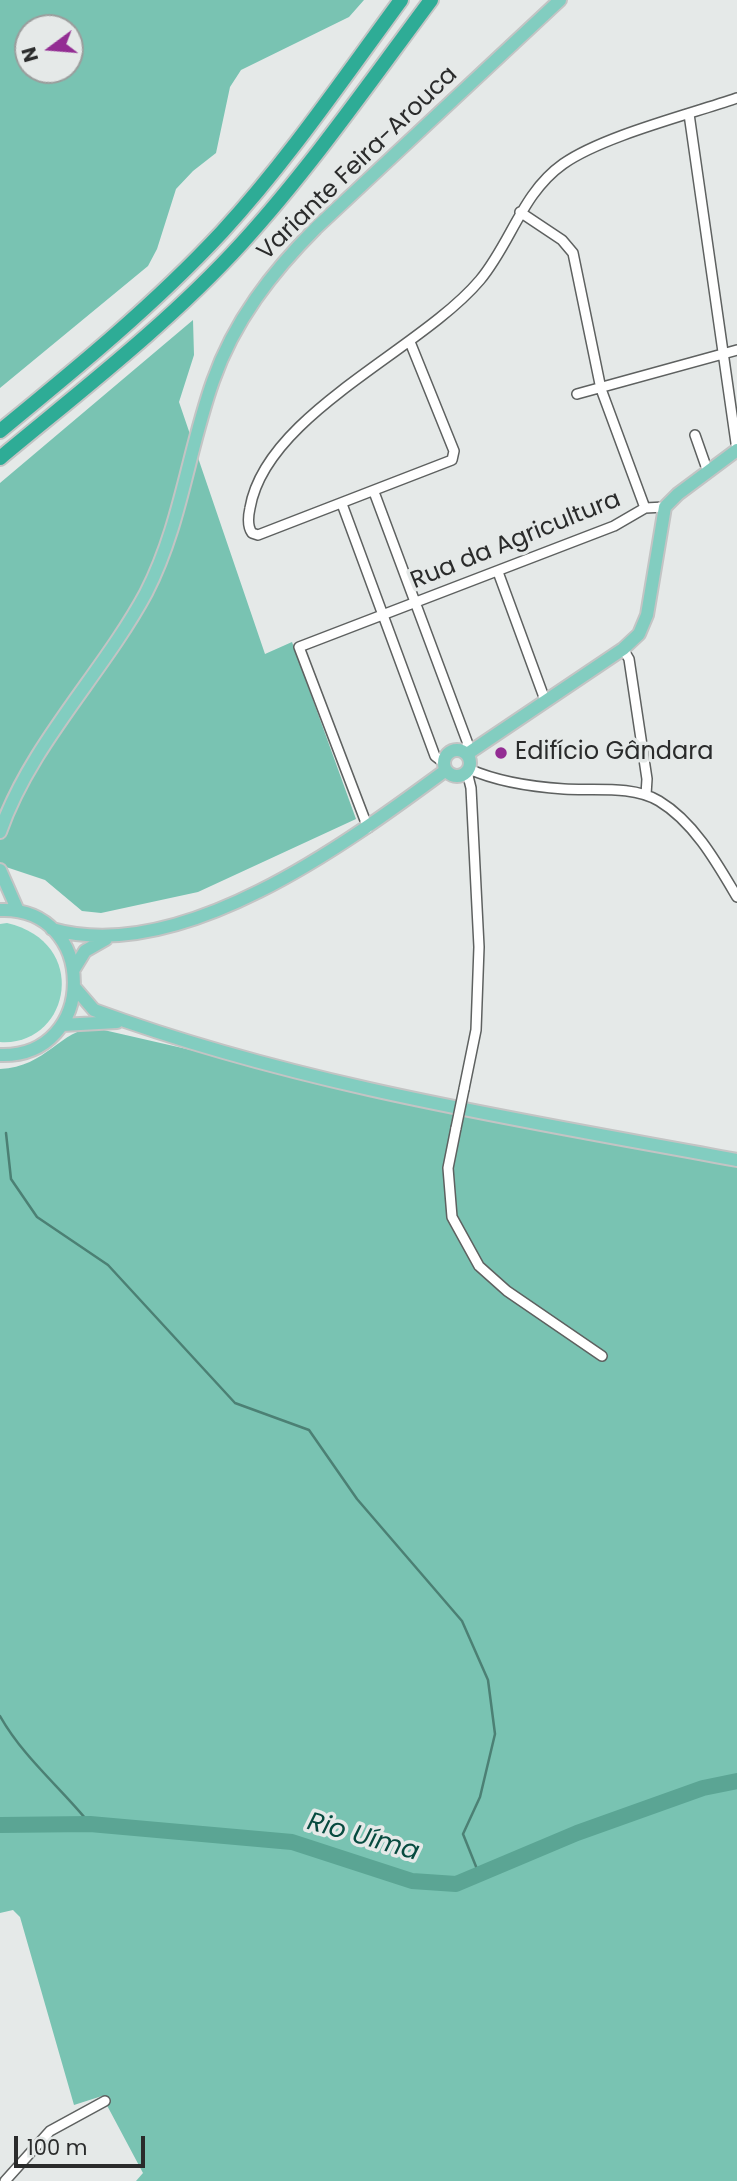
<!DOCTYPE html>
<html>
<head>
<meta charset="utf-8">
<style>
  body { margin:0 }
  #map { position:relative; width:737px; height:2181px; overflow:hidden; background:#e5e9e8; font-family:Poppins,sans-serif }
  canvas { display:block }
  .north { position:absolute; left:14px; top:14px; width:70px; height:70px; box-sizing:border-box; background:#e5e9e8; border:2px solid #9a9d9c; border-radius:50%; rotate:254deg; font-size:19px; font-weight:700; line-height:28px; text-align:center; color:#2a2b2b }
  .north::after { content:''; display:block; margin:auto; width:24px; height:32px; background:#932d93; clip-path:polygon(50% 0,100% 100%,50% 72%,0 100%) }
  .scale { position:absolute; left:14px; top:2136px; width:131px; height:32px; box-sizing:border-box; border:4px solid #2a2b2b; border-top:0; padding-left:9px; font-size:21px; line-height:24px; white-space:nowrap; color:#2a2b2b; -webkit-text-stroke:5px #e5e9e8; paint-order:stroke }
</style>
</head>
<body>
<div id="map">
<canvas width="737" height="2181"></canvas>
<div class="north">N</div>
<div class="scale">100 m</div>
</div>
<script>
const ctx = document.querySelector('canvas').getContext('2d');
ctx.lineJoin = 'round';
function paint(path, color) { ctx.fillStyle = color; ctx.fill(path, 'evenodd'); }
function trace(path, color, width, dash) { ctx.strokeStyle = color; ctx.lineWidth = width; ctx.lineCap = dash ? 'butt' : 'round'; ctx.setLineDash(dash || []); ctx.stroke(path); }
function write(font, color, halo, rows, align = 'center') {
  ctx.font = font + ' Poppins,sans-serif'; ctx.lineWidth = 7; ctx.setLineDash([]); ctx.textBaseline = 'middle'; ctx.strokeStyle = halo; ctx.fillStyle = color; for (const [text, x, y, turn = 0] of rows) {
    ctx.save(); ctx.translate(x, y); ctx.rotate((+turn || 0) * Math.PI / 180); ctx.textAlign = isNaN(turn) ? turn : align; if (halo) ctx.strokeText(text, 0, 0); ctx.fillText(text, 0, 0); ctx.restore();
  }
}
const green = new Path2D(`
  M 7,923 C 92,943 69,1047 0,1042 L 0,924 Z`);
const forest = new Path2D(`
  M 0,0 L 364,0 L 349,17 L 241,70 L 230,87 L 216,153 L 193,171 L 176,189 L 157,249 L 148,266 L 0,388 ZM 70,28 L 70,70 L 28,70 L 28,28 Z
  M 193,320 L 194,355 L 179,402 L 265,654 L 292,642 L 356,819 L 198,892 L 101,913 L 82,911 L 45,880 L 0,865 L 0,483 Z
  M 95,1028 L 453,1110 L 737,1166 L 737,2181 L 136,2181 L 143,2173 L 102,2096 L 74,2105 L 20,1917 L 13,1910 L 0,1913 L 0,1069 C 47,1067 60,1029 95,1028 Z`);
const stream = new Path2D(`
  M 6,1133 L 11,1179 L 37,1217 L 108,1265 L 235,1403 L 309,1430 L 357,1499 L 462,1621 L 488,1680 L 495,1734 L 480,1797 L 463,1834 L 479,1874
  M 0,1716 C 23,1757 61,1788 90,1824`);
const river = new Path2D(`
  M 0,1825 L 90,1824 L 292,1842 L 412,1881 L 456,1884 L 577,1833 L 703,1788 L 737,1781`);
const minor = new Path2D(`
  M 689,114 L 737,450
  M 520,212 L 562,240 L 573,253 L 601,389 L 645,508
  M 410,342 L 454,451 L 452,460 L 258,535 L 252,533 C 247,526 248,517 250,508 C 266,414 420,351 480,280 C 511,243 522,193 563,164 C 603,136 688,115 737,98
  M 577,394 L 737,350
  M 695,435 L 708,472
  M 374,492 L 468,744 L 464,752
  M 342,504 L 435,756 L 444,763
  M 498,572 L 545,700
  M 623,649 L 629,659 L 647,779 L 646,795
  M 469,769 C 496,781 534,787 564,789 C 594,791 632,785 659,801 C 694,822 717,863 737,897
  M 368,828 L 299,647 L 614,526 L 645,508 L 665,507
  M 464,1089 L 476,1030 L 479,947 L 471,788 L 467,772
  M 456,1128 L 448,1168 L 452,1217 L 479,1266 L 507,1291 L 602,1356
  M 5,2181 L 50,2131 L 105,2101`);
const major = new Path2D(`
  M444 763a13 13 0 1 1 26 0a13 13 0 1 1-26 0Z
  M 467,754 L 623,649 L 639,634 L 647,615 L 665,507 L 678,494 L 737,450
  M 0,832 C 30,745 103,673 146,593 C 181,525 188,451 213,381 C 234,321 272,272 316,228 L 560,0
  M 0,870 L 18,911
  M 0,910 C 98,906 99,1058 0,1055
  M 52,929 C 181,966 347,843 446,770
  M 74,969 L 85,951 L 106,939
  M 75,988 L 94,1010 C 301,1086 521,1120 737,1160
  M 62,1025 L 117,1022`);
const highway = new Path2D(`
  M 0,431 C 77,368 154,305 222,232 C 288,160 343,79 401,0
  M 0,458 C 83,389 169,323 242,243 C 311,167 370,82 431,0`);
const minorBridge = new Path2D(`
  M 456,1128 L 464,1089`);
const markers = [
  [501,753,7,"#932d93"]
];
const streetNames = [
  ["Variante Feira-Arouca",358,164,-44],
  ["Rua da Agricultura",516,541,-22]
];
const poiNames = [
  ["Edifício Gândara",515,753]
];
const waterNames = [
  ["Rio Uíma",363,1838,16]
];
paint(green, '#8cd3c2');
paint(forest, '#79c3b2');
trace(stream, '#4c8074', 2.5);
trace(river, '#5ba594', 16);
trace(minor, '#5e6160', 12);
trace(major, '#c3c4c4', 16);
trace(highway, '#c3c4c4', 18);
trace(minor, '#fff', 9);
trace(major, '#82cdc0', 12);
trace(highway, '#2eac96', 14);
trace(minorBridge, '#5e6160', 12, []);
trace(minorBridge, '#fff', 9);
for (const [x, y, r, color] of markers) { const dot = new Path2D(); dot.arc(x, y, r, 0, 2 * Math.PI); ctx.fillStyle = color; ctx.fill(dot); trace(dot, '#e5e9e8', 2.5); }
write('24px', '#2a2b2b', '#e5e9e8', streetNames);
write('24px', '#2a2b2b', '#e5e9e8', poiNames, 'left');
write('italic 26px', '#074a3f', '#e5e9e8', waterNames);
</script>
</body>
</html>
